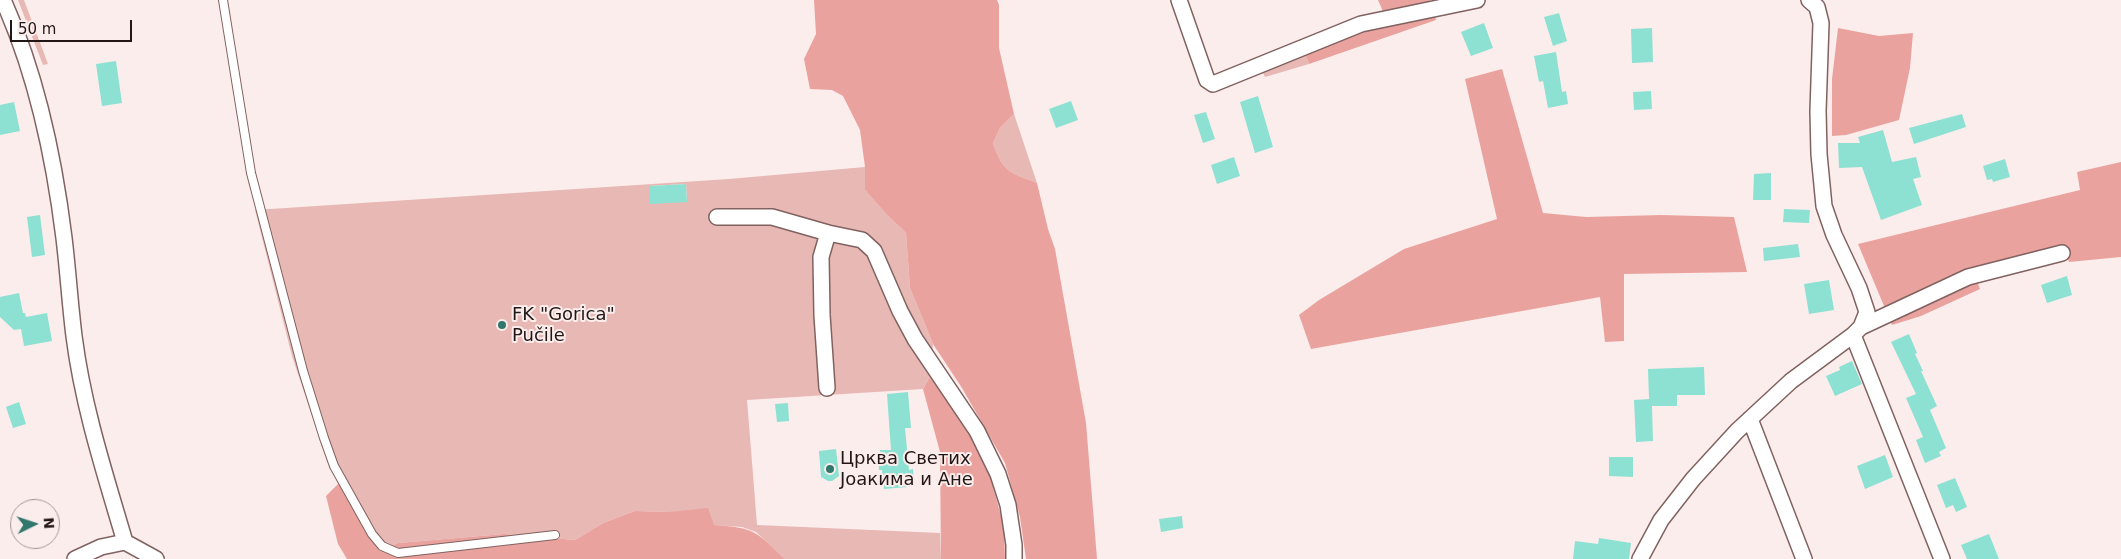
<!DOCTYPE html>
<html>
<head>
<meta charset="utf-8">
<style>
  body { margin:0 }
  #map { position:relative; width:2121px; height:559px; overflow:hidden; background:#fbedec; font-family:"DejaVu Sans",sans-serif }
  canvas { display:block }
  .north { position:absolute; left:10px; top:499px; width:50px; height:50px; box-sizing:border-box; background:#fbedec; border:1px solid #a59796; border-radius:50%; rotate:86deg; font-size:14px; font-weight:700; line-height:20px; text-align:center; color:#231716 }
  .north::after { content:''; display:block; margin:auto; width:18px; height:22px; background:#32776c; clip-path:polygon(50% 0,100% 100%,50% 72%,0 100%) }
  .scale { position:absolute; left:10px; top:20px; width:122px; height:22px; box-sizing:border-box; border:2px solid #231716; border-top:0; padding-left:6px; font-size:15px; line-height:18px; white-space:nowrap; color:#231716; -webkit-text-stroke:4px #fbedec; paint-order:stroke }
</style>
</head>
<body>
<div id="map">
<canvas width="2121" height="559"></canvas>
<div class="north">N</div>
<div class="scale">50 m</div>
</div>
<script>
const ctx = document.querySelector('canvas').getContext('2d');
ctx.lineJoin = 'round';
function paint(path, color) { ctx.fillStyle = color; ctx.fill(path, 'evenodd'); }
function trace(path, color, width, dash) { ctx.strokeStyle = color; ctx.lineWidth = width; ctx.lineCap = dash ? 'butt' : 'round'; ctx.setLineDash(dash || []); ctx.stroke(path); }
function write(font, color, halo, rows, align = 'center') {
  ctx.font = font + ' "DejaVu Sans",sans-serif'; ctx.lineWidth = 4; ctx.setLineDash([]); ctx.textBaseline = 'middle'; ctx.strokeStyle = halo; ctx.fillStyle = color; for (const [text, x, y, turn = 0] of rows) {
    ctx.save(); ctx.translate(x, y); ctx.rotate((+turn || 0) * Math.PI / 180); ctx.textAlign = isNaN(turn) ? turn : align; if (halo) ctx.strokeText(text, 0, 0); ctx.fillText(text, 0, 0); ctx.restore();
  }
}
const green = new Path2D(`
  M 18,0 L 24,0 L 48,64 L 43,65 Z
  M 1305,54 L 1309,64 L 1265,77 L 1262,71 Z
  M 1014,114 L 1037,183 C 1009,172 1003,172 993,143 L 1000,128 Z
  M 865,167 L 865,190 L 887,215 L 906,233 L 910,288 L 933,344 L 930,377 L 923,389 L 747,400 L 757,525 L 940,533 L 941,559 L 785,559 L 756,532 L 742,527 L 714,525 L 670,512 L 635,511 L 603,523 L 575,540 L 504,534 L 398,543 L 380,551 L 362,525 L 344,478 L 338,484 L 320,440 L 292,356 L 255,210 L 729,179 ZM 686,184 L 687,201 L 649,186 Z`);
const forest = new Path2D(`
  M 814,0 L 997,0 L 999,5 L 999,48 L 1014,114 L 1000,128 L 993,143 C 1003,172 1009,172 1037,183 L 1048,229 L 1055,249 L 1086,423 L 1097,559 L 1026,559 L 1020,517 L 1005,463 L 962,388 L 933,344 L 910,288 L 906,233 L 887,215 L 865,190 L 865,167 L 860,130 L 843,96 L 832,90 L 810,89 L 804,59 L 816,34 Z
  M 1378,0 L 1430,0 L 1436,20 L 1309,64 L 1305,54 L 1359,33 L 1389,25 Z
  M 1838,28 L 1879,36 L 1913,33 L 1910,68 L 1899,120 L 1846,135 L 1832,136 L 1832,79 Z
  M 1502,69 L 1543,213 L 1586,217 L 1661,215 L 1734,217 L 1747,272 L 1624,274 L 1624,341 L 1605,342 L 1600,297 L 1311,349 L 1299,315 L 1319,300 L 1404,249 L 1497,219 L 1465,79 Z
  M 2121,162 L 2121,257 L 2069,262 L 2064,247 L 1972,268 L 1980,289 L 1921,316 L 1892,325 L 1858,244 L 2080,190 L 2077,172 Z
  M 930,377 L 963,421 L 989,472 L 1004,527 L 1005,559 L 941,559 L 940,452 L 923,389 Z
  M 344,478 L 362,525 L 380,551 L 398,543 L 504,534 L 575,540 L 603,523 L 635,511 L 670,512 L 708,508 L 714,525 C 756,528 755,531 785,559 L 347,559 L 338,544 L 326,496 Z`);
const building = new Path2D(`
  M 1559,13 L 1567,41 L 1553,46 L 1544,17 Z
  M 1484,23 L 1493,48 L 1471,56 L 1461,32 Z
  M 1652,28 L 1653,62 L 1632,63 L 1631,29 Z
  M 1556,52 L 1562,92 L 1566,91 L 1568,104 L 1548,108 L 1543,81 L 1539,82 L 1534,56 Z
  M 116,61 L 122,103 L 102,106 L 96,64 Z
  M 1651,91 L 1652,109 L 1634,110 L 1633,92 Z
  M 1258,96 L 1273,147 L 1255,153 L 1240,102 Z
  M 1071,101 L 1078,120 L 1056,128 L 1049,109 Z
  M 14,102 L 20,131 L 0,135 L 0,105 Z
  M 1206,112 L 1215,139 L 1203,143 L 1194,115 Z
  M 1962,114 L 1966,127 L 1914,144 L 1909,128 Z
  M 1883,130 L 1892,162 L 1916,157 L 1921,177 L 1913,179 L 1922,205 L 1881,220 L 1862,167 L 1839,168 L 1838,143 L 1860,143 L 1858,137 Z
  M 1234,157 L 1240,176 L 1217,184 L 1211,165 Z
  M 2005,159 L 2010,177 L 1993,182 L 1992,179 L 1987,180 L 1983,166 Z
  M 1771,173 L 1771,200 L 1753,200 L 1754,174 Z
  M 686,184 L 687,202 L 650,204 L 649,186 Z
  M 1784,209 L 1810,210 L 1809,223 L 1783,222 Z
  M 40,215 L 45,255 L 32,257 L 27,217 Z
  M 1798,244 L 1800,257 L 1764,261 L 1763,248 Z
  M 2067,276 L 2072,295 L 2047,303 L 2041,285 Z
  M 1829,280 L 1834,310 L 1809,314 L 1804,284 Z
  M 19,293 L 23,313 L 25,313 L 26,317 L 47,313 L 52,341 L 24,346 L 21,329 L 14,330 L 0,317 L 0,297 Z
  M 1909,334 L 1917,353 L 1915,354 L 1923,371 L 1921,371 L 1937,406 L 1930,410 L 1946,448 L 1939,452 L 1941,456 L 1925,463 L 1916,440 L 1923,437 L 1906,398 L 1916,394 L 1891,342 Z
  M 1852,361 L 1862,384 L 1835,396 L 1826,376 L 1840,370 L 1839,367 Z
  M 1704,367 L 1705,395 L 1677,395 L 1677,406 L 1652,406 L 1653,441 L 1636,442 L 1634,400 L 1649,399 L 1648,369 Z
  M 908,392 L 911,428 L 905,428 L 909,470 L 913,469 L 914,483 L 908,484 L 908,487 L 884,489 L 882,470 L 879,470 L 878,457 L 881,457 L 880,450 L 891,450 L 887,394 Z
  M 19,402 L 26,424 L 13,428 L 6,407 Z
  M 788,403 L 789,421 L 777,422 L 775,404 Z
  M 836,449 L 839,476 L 832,481 L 828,481 L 821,477 L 819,451 Z
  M 1885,455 L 1893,477 L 1865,489 L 1857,466 Z
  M 1609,457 L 1633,457 L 1633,477 L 1609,476 Z
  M 1955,478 L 1967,507 L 1956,512 L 1953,505 L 1946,508 L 1937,485 Z
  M 1182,516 L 1183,528 L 1161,532 L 1159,519 Z
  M 1989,534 L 1999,559 L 1967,559 L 1961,545 Z
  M 1599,538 L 1631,543 L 1629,559 L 1573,559 L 1575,541 L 1598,544 Z`);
const service = new Path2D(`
  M 223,0 L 251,173 L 303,371 L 324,438 L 334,466 L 372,534 L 382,546 L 398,553 L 555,535`);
const minor = new Path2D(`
  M 3,0 C 37,75 54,157 64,238 C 68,271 70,304 74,336 C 83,407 105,474 125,542 L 156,559
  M 1179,0 L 1207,80 L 1213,84 L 1361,24 L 1477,0
  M 1809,0 L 1817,7 L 1821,23 L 1818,111 L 1819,154 L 1824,206 L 1834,235 L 1859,288 L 1867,312 L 1861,327
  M 717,217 L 772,217 L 828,233
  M 1853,335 L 1942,559
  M 827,388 L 822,315 L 821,257 L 828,233 L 862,240 L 874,251 L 900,311 L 915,339 L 977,431 L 998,474 L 1008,505 L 1014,545 L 1014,559
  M 1750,419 L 1804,559
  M 75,559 L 101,547 L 125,542
  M 1640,559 L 1661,520 L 1693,479 L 1737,431 L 1791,381 L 1853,335 L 1861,327 L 1968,277 L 2062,253`);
const markers = [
  [502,325,5,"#32776c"],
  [830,469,5,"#32776c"]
];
const poiNames = [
  ["FK \"Gorica\"",512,315],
  ["Pučile",512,336],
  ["Црква Светих",840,459],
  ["Јоакима и Ане",840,480]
];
paint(green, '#e7b8b4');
paint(forest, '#eaa29e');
paint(building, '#8ce1d2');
trace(service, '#806260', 10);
trace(minor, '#806260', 18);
trace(service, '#fff', 8);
trace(minor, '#fff', 15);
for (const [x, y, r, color] of markers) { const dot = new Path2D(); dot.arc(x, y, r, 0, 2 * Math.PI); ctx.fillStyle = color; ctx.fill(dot); trace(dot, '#fbedec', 2); }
write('18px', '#231716', '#fbedec', poiNames, 'left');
</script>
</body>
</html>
